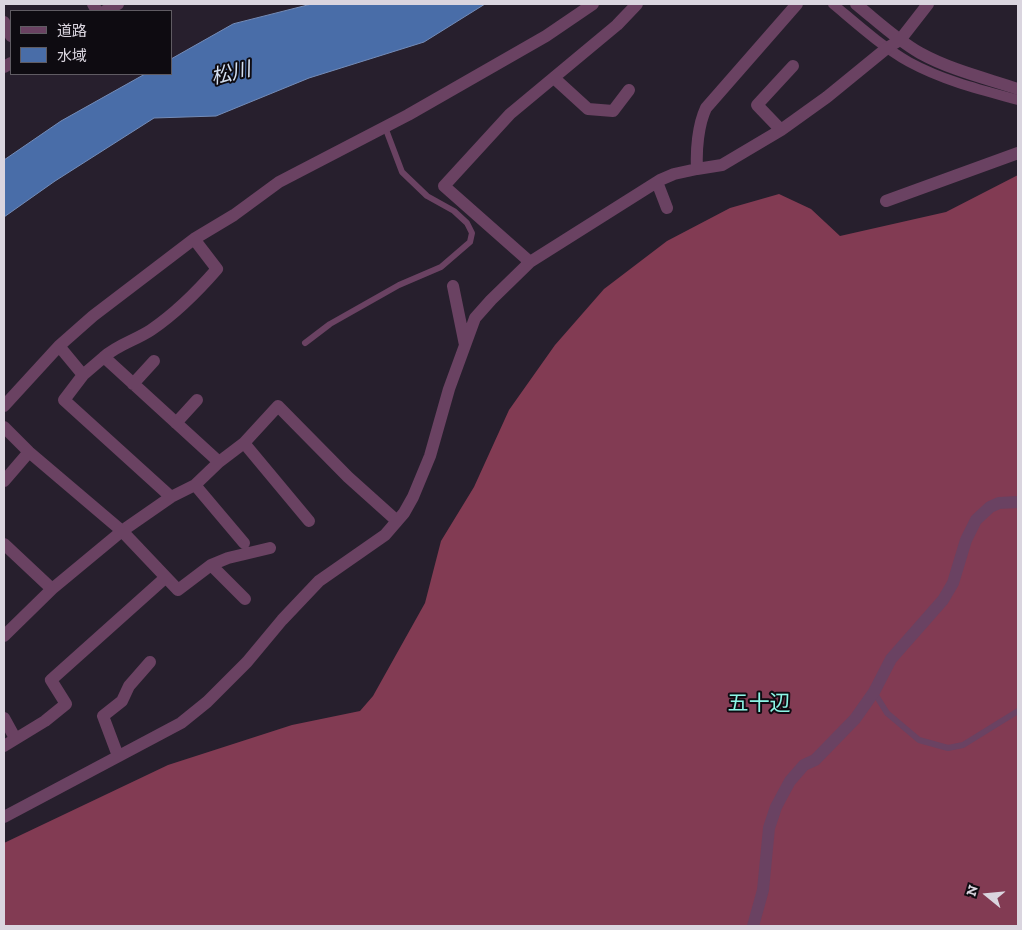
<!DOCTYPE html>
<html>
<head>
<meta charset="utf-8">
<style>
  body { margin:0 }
  #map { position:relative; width:1022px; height:930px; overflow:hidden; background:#271f2d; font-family:"Zilla Slab","Noto Sans JP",serif }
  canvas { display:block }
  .frame { position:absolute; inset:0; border:5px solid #dad5df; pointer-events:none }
  .legend { position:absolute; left:10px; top:10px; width:162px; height:65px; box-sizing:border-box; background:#0e0b11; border:1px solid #605c63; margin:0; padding:6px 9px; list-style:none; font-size:15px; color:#dad5df }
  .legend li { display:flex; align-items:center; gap:10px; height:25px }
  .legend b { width:25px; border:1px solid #605c63 }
  .north { position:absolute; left:962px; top:870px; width:50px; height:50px; -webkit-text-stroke:4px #0e0b11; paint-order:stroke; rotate:287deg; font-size:14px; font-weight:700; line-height:20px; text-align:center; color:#dad5df }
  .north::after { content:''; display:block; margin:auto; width:18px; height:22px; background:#dad5df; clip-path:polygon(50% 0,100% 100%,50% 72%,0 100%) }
</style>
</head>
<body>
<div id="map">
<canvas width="1022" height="930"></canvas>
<div class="frame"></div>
<ul class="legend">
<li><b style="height:6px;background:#6a4262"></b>道路</li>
<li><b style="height:14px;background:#496da8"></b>水域</li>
</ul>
<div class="north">N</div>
</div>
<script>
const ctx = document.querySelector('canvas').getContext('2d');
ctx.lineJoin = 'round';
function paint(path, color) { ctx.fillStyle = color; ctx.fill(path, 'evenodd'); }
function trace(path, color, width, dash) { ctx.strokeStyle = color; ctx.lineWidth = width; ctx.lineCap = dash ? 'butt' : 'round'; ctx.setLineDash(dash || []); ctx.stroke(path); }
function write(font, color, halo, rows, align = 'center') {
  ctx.font = font + ' "Zilla Slab","Noto Sans JP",serif'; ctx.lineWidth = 4; ctx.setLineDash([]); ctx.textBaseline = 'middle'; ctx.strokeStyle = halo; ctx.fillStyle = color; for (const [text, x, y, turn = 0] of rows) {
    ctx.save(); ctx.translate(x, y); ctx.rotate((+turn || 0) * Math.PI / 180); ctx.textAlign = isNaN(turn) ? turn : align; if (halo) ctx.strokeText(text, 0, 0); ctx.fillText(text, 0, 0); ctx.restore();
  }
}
const forest = new Path2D(`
  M 1018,175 L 1018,926 L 4,926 L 4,843 L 168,765 L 292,725 L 360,711 L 373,696 L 425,603 L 441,541 L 474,487 L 509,410 L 555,345 L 604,289 L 667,241 L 730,208 L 779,194 L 811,209 L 840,236 L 946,212 Z`);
const water = new Path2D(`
  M 312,4 L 485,4 L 424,42 L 309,78 L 216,116 L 154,118 L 55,181 L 4,217 L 4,160 L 61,121 L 145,74 L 171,74 L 171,59 L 233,24 Z`);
const service = new Path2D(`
  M 305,343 L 330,324 L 399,285 L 441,267 L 470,242 L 472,233 L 467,223 L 454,211 L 427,196 L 402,172 L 385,127
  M 874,692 L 887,713 L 919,740 L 948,748 L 963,745 L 1018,711`);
const pedestrian = new Path2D(`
  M 833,4 C 857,24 881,46 909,62 C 944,81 981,90 1018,100`);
const minor = new Path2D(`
  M 93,4 L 97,11
  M 856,4 C 877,21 897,40 920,53 C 951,70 985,78 1018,89
  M 105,11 L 118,4
  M 4,22 L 11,36
  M 4,67 L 11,63
  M 554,78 L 588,109 L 613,111 L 629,90
  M 781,130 L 757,105 L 793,66
  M 697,169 L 722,165 L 781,130 L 827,97 L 887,48 L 900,40 L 928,4
  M 657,182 L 667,208
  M 886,201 L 1018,153
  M 530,262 L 444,186 L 510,114 L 617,25 L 637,4
  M 453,286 L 465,345
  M 59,346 L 83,375 L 64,400 L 171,497
  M 104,357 C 117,345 136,340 151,330 C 176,313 197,292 217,269 L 194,239
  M 83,375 L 104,357 L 219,462
  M 133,384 L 154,361
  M 4,406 L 59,346 L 93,316 L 194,239 L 234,215 L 279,182 L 408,115 L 546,36 L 593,4
  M 176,423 L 197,400
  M 4,427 L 29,452 L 122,531 L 178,590 L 211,565 L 228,558 L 270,548
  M 244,443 L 309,521
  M 4,481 L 29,452
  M 195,485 L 244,543
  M 4,544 L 52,589
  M 211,565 L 245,599
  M 4,636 L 52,589 L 122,531 L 171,497 L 195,485 L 219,462 L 244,443 L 278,406 L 348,477 L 397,521
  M 4,718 L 15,738
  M 4,746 L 45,721 L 66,704 L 51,680 L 165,578
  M 118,756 L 103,716 L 122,701 L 129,686 L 150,662
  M 4,817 L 181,723 L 207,702 L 247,662 L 282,620 L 319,581 L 385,535 L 404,513 L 413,497 L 430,456 L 449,389 L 475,318 L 491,300 L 530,262 L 660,180 L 674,174 L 697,169 C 696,150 698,125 706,108 L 797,4
  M 753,926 L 763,890 L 769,828 L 776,807 L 790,781 L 804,765 L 815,760 L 855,719 L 874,692 L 891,659 L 943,600 L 953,583 L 966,540 L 976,520 L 990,507 L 999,503 L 1018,502`);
const waterNames = [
  ["松川",231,74,-13]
];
const quarterNames = [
  ["五十辺",759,704]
];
paint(forest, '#823b53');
paint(water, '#496da8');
trace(water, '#748cb8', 1);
trace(service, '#6a4262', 6);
trace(pedestrian, '#6a4262', 10);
trace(minor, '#6a4262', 12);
write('italic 20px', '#d5e0f1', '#0e0b11', waterNames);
write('21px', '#8df5e6', '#0e0b11', quarterNames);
</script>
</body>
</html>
